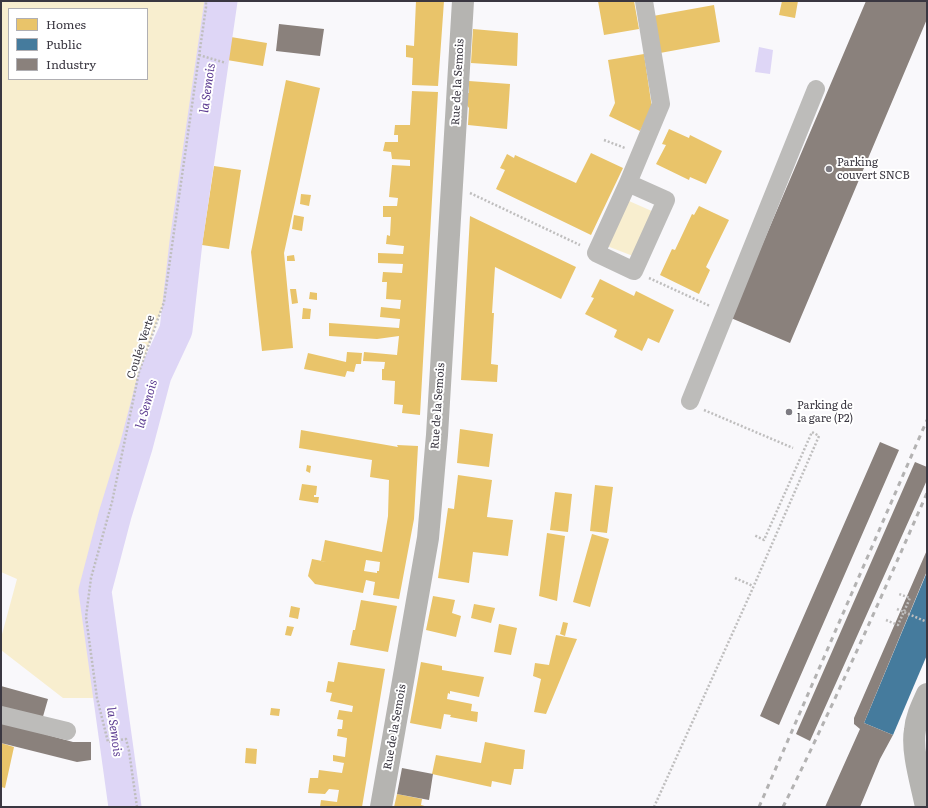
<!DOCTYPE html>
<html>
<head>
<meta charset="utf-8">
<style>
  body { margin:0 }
  #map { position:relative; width:928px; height:808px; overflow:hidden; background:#f9f8fb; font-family:Literata,serif }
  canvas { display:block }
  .frame { position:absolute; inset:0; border:2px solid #3a3741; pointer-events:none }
  .legend { position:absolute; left:8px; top:8px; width:140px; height:72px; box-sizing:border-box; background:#fff; border:1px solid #b0afb3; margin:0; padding:5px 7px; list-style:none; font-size:12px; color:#3a3741 }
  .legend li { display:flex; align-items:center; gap:8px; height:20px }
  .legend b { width:20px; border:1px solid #b0afb3 }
</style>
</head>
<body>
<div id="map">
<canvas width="928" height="808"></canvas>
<div class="frame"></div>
<ul class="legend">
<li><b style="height:11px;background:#e9c46a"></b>Homes</li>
<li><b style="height:11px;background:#457b9d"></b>Public</li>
<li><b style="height:11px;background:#8a817c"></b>Industry</li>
</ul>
</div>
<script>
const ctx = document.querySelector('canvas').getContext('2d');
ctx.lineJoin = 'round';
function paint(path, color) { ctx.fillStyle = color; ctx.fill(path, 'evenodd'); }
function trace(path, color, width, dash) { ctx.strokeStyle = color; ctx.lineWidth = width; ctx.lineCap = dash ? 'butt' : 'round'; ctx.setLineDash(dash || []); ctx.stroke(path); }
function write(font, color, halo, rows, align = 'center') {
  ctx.font = font + ' Literata,serif'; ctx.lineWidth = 4; ctx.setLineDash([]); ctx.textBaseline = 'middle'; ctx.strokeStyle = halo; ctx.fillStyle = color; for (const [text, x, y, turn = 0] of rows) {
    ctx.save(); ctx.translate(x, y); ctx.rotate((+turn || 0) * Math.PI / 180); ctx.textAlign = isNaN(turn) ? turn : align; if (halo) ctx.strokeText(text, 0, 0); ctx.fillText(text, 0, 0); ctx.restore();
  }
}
const green = new Path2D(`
  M 1,1 L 206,1 L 206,7 L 164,302 L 139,372 L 112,502 L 91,578 L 86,617 L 97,698 L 63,698 L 1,650 L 1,638 L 17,579 L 1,572 ZM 9,9 L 147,9 L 147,79 L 9,79 Z
  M 629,201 L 654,212 L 633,256 L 607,246 Z`);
const water = new Path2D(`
  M 759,47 L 773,50 L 770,74 L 755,72 Z`);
const homes = new Path2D(`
  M 416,1 L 444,1 L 438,86 L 412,85 L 413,58 L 406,57 L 406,45 L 414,46 Z
  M 598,1 L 634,1 L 639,29 L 604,35 Z
  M 782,1 L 798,1 L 795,18 L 779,15 Z
  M 714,5 L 720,42 L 660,53 L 653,16 Z
  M 473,29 L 518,33 L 517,66 L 471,63 Z
  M 231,37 L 267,43 L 263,66 L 227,60 Z
  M 644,54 L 652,108 L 640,131 L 609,116 L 615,103 L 608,60 Z
  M 286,80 L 320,88 L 284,253 L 293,348 L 262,351 L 251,252 Z
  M 469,81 L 510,84 L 507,129 L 468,125 L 469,108 L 466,104 L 466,93 L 469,93 Z
  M 412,91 L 438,92 L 420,415 L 402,413 L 403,405 L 394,404 L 395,381 L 382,380 L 382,369 L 384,369 L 385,362 L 363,361 L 364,352 L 397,355 L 399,336 L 377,339 L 329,336 L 329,323 L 399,328 L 400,319 L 380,317 L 381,307 L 400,309 L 401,300 L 386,299 L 387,282 L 382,282 L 383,272 L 402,273 L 403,264 L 378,263 L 378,253 L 403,254 L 404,246 L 386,244 L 387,235 L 390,236 L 391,217 L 383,217 L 383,206 L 397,206 L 398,198 L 389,197 L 392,165 L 410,166 L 410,160 L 392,159 L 391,152 L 383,151 L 385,142 L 398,142 L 398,135 L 394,135 L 395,125 L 410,125 Z
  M 669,129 L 689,138 L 690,135 L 722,151 L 706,184 L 690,177 L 689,180 L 656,164 L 666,145 L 662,144 Z
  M 591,153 L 623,168 L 591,235 L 496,189 L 505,170 L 500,168 L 507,154 L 514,158 L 515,155 L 576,183 Z
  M 214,166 L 241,170 L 229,249 L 202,245 Z
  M 301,194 L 311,195 L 309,206 L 300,204 Z
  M 699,206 L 729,220 L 706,267 L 710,270 L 699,294 L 660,275 L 672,249 L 675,250 L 692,214 L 694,215 Z
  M 294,215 L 304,217 L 302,231 L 292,229 Z
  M 470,216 L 576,267 L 561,299 L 495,267 L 492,313 L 494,313 L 491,364 L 498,365 L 497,382 L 461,380 Z
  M 294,255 L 295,261 L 287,261 L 287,256 Z
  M 600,279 L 634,296 L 636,291 L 674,310 L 659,343 L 648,338 L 642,351 L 614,337 L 617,330 L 585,314 L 594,298 L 591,297 Z
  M 290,289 L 296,289 L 298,303 L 292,304 Z
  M 310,292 L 317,293 L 317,300 L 309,299 Z
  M 303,308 L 311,309 L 310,319 L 302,319 Z
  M 347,352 L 362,353 L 361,364 L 356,364 L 354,372 L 347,371 L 345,377 L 304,369 L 308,353 L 346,362 Z
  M 460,429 L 493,434 L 489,467 L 457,463 Z
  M 301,430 L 398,447 L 397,445 L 418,446 L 414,519 L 399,599 L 373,595 L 375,582 L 366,580 L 363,593 L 315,584 L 308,576 L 312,559 L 327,562 L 321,561 L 325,540 L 382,552 L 388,516 L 389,480 L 370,477 L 372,460 L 299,448 ZM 366,560 L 380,562 L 379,571 L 377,571 L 377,573 L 364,571 Z
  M 307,465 L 311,466 L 310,473 L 306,471 Z
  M 458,475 L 492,480 L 487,517 L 513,520 L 508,556 L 473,552 L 469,583 L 438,578 L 448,508 L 454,509 Z
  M 302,484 L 317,486 L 316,495 L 314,495 L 314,497 L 319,497 L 318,503 L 299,500 Z
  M 595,485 L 613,487 L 607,533 L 590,531 Z
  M 555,492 L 572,494 L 568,532 L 550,530 Z
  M 547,533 L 565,536 L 557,601 L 539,596 Z
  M 592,534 L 609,539 L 590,607 L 573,602 Z
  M 433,596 L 455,600 L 452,613 L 461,616 L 456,637 L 426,630 Z
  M 361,600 L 397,606 L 388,652 L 350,645 L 353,630 L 355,630 Z
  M 474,604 L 495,608 L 491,623 L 471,618 Z
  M 291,606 L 300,608 L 298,619 L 289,617 Z
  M 563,622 L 568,623 L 565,636 L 560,634 Z
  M 499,624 L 517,628 L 511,655 L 494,652 Z
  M 287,626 L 294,627 L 291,636 L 285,635 Z
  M 556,635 L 577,639 L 546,714 L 534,712 L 541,679 L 533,676 L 535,663 L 549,665 Z
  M 338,662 L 385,669 L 362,807 L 320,807 L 321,800 L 337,802 L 339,790 L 329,789 L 325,794 L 308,793 L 310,778 L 318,778 L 319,770 L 342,773 L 344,763 L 333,761 L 333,755 L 345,757 L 347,738 L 337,736 L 338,729 L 342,729 L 343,720 L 337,719 L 339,710 L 352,712 L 353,706 L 330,701 L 332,693 L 326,692 L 328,681 L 334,682 Z
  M 421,662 L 442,666 L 442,670 L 484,677 L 479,697 L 450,691 L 450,694 L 448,693 L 447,699 L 472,704 L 471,711 L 478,712 L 477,722 L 450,717 L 451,715 L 444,714 L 441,729 L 410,723 Z
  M 271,708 L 280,709 L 279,716 L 270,715 Z
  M 485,742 L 525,750 L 523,769 L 514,769 L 511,785 L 492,781 L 491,787 L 432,774 L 436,755 L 481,763 Z
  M 1,743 L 14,747 L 5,788 L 1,787 Z
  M 246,748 L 257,749 L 256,764 L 245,763 Z
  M 397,794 L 422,799 L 421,805 L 428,807 L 394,807 Z`);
const public = new Path2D(`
  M 927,572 L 927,655 L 893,735 L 864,723 Z`);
const industry = new Path2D(`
  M 866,1 L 927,1 L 927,19 L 790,343 L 731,318 Z
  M 279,24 L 324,29 L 320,56 L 276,51 Z
  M 880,442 L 899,450 L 779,725 L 760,716 Z
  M 915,462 L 927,467 L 927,480 L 810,741 L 796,734 Z
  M 927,550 L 927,571 L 864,723 L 893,735 L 880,759 L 860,807 L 825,807 L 860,729 L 854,724 L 854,718 Z
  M 1,686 L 48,699 L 42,720 L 1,709 Z
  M 1,722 L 73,742 L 91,742 L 91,760 L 77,762 L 1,743 Z
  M 402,768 L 433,774 L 429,800 L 397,794 Z`);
const river = new Path2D(`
  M 125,807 L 95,591 L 115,515 L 136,447 L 155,375 L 176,330 L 186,242 L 221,1`);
const path = new Path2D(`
  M 199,55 L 226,63
  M 604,140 L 625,148
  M 470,193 L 580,245
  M 649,278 L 710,306
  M 704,410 L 793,448
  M 735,578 L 753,586
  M 897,609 L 927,622
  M 886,620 L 898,625 L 910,598 L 899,594
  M 137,807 L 129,751 L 126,739 L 108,742 L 97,698 L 86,617 L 91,578 L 112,502 L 139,372 L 164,302 L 206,7 L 206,1
  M 654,807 L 752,590 L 819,436 L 812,432 L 764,540 L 754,535`);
const minor = new Path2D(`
  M 628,183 L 666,200 L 634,271 L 596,253 L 628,183 L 661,104 L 644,1
  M 690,401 L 816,89
  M 1,715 L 67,731`);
const major = new Path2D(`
  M 381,807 L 428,538 L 437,435 L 463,1
  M 926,807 C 922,786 911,751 915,730 C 916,717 922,705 927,694`);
const rail = new Path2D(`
  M 759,807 L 927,420
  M 783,807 C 834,704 881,598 927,493`);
const markers = [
  [829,169,4,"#7d7b82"],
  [789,412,4,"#7d7b82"]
];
const streetNames = [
  ["Rue de la Semois",458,82,-87],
  ["Coulée Verte",141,347,-72],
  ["Rue de la Semois",438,406,-86],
  ["Rue de la Semois",395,727,-80]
];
const poiNames = [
  ["Parking",837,163],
  ["couvert SNCB",837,176],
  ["Parking de",797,406],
  ["la gare (P2)",797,419]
];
const waterNames = [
  ["la Semois",208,88,-82],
  ["la Semois",147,404,-74],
  ["la Semois",114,732,82]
];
paint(green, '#f8eecf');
paint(water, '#ded6f6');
paint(homes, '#e9c46a');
paint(public, '#457b9d');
paint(industry, '#8a817c');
trace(river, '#ded6f6', 33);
trace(path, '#bfbebe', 2.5, [2, 2]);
trace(minor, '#bdbcba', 18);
trace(major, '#b5b4b1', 22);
trace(rail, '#b3b2b2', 3, [5, 5]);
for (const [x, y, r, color] of markers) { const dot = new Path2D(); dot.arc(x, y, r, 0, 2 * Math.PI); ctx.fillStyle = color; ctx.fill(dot); trace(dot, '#fff', 1.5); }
write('11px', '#3a3741', '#fff', streetNames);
write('11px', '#3a3741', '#fff', poiNames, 'left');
write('italic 12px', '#5d3d92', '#fff', waterNames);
</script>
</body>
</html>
